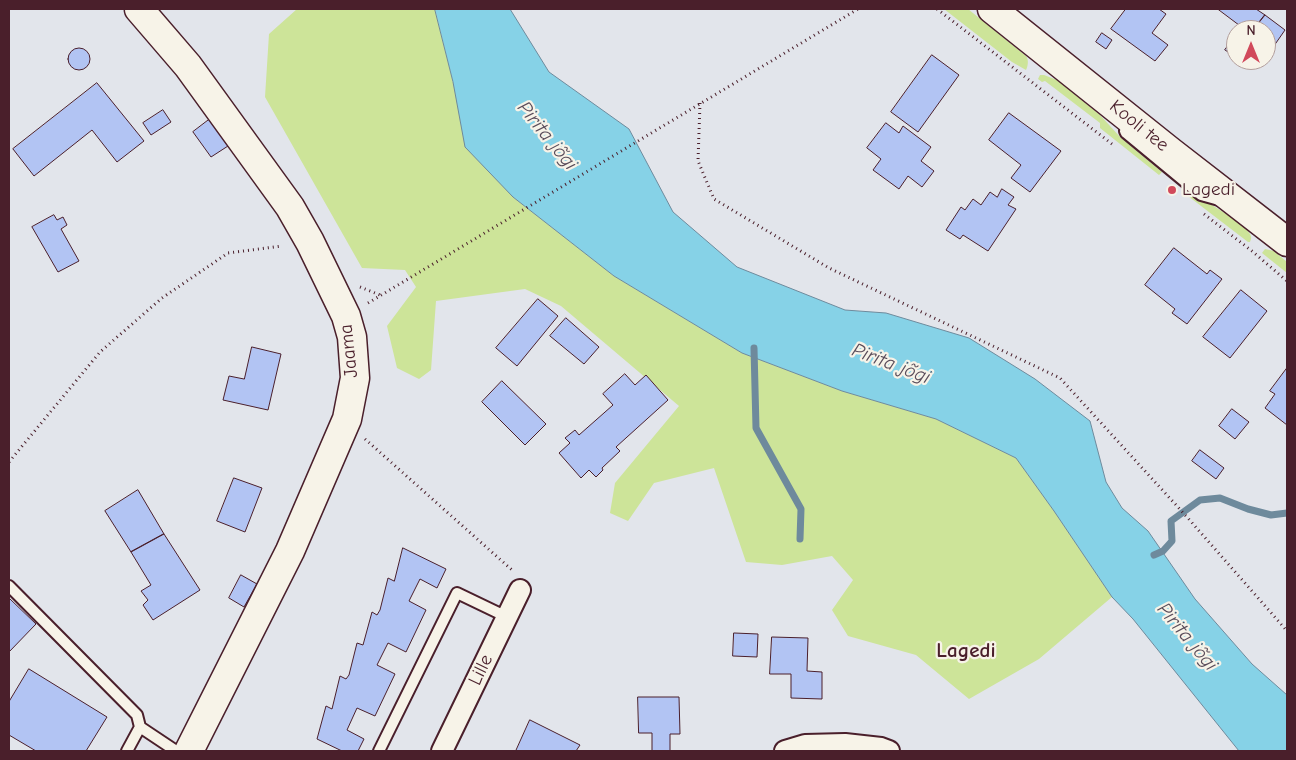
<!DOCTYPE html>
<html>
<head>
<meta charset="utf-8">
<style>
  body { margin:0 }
  #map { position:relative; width:1296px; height:760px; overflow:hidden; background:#e2e5eb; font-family:"Comic Neue",sans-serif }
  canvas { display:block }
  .frame { position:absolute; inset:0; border:10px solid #4a1f2b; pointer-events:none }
  .north { position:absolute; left:1226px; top:20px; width:50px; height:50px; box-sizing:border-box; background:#f7f3e8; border:1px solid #b29e9c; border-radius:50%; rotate:0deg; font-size:14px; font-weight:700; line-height:20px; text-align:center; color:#4a1f2b }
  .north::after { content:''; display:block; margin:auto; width:18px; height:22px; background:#d1495b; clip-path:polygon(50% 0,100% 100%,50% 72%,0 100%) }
</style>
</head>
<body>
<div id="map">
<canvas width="1296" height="760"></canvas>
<div class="frame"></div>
<div class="north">N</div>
</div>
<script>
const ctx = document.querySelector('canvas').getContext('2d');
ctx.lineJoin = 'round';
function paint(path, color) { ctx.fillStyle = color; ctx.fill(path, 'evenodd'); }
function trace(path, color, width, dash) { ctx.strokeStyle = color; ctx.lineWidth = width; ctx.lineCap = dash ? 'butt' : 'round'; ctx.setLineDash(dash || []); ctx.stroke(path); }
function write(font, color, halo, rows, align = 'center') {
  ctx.font = font + ' "Comic Neue",sans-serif'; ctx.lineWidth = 4.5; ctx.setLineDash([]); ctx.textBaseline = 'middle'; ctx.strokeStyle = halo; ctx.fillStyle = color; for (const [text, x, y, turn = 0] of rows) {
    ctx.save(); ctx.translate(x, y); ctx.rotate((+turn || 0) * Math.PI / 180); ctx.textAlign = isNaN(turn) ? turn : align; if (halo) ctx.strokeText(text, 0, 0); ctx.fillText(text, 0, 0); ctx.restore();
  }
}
const green = new Path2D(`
  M 297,9 L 435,9 L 453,82 L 513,197 L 614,276 L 742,353 L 842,391 L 936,419 L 1016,458 L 1054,511 L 1112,597 L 1039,659 L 969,699 L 916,655 L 848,636 L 832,610 L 853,580 L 832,556 L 782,565 L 746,562 L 714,468 L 654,483 L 628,521 L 610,513 L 615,483 L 679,406 L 561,306 L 525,289 L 436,301 L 431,370 L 419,379 L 397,368 L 387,326 L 416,287 L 405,270 L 362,268 L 265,97 L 269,34 Z
  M 944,9 L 968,9 L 1026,56 C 1029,60 1028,66 1026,70 L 1012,62 Z
  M 1040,75 L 1044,75 L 1057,80 L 1100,115 L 1121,138 L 1162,172 L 1159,175 L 1100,128 L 1100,123 L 1045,81 L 1042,82 L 1038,79 Z
  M 1191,193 C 1203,199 1245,224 1250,234 C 1252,238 1251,239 1250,242 L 1248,242 L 1188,196 Z
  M 1265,249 L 1274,251 L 1287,262 L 1287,273 L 1262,253 Z`);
const water = new Path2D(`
  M 435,9 L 510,9 L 549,72 L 629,129 L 673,212 L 737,267 L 845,310 L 886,313 L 969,338 L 1035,379 L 1090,421 L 1106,482 L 1122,508 L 1148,531 L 1195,599 L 1252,664 L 1287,695 L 1287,751 L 1239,751 L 1133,619 L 1112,597 L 1054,511 L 1016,458 L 936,419 L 842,391 L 742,353 L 614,276 L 513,197 L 465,147 L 453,82 Z`);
const stream = new Path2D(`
  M 754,348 L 756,428 L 801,509 L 800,539
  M 1154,555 L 1163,551 L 1172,541 L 1171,521 L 1200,500 L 1220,498 L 1248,509 L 1271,515 L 1287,513`);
const building = new Path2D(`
  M 1126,9 L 1159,9 L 1166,14 L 1152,33 L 1168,45 L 1155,61 L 1111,29 Z
  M 1218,9 L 1256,9 L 1265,15 L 1253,30 L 1246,30 Z
  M 1265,15 L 1285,30 L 1269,53 L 1266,50 L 1266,30 L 1253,30 Z
  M 1102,33 L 1112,40 L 1106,49 L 1096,42 Z
  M 1236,35 L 1236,57 L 1225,50 Z
  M68 59a11 11 0 1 1 22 0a11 11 0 1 1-22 0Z
  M 932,55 L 959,75 L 918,132 L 891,112 Z
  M 1240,60 L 1253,60 L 1249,66 Z
  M 97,83 L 144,141 L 117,162 L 92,130 L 34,176 L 13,149 Z
  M 163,110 L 171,122 L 151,135 L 143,123 Z
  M 1009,113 L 1061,151 L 1030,192 L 1011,178 L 1021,165 L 989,140 Z
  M 210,119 L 228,146 L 211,157 L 193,132 Z
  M 886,123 L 899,133 L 903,126 L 931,147 L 921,161 L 934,171 L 922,187 L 908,176 L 899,189 L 873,170 L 881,159 L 867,148 Z
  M 1002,189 L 1014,197 L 1008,205 L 1016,209 L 988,251 L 963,235 L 960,239 L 946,230 L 961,207 L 965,210 L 973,199 L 981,205 L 990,192 L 997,197 Z
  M 54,215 L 57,220 L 63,217 L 67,225 L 61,229 L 79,261 L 58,272 L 32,227 Z
  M 1174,248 L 1207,274 L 1210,270 L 1222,279 L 1187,324 L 1172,313 L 1175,309 L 1145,285 Z
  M 1241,290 L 1267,311 L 1230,358 L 1203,337 Z
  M 538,299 L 558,316 L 517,366 L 496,348 Z
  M 566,318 L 599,347 L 584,364 L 550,336 Z
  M 252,347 L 281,354 L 268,410 L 223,400 L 229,376 L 244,379 Z
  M 1287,368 L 1287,425 L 1265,408 L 1275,394 L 1270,391 Z
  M 625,374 L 635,385 L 646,375 L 668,400 L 616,447 L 620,451 L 602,468 L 603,470 L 596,477 L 589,470 L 581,478 L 559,453 L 570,443 L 565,438 L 575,430 L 579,435 L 613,405 L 603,394 Z
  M 502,381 L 546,424 L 525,445 L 482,402 Z
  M 1232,409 L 1249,422 L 1235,439 L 1219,426 Z
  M 1200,450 L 1224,468 L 1216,479 L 1192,461 Z
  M 234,478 L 262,488 L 245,532 L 217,521 Z
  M 138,490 L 164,534 L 131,552 L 105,511 Z
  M 164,534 L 200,590 L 153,620 L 143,605 L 148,600 L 141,591 L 151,585 L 131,552 Z
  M 403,548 L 446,569 L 437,588 L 420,579 L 409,601 L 426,610 L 406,652 L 388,643 L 377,665 L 395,674 L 375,716 L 357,708 L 347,730 L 364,739 L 358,751 L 342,751 L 317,739 L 326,706 L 332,709 L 340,676 L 346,679 L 349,675 L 357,643 L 363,645 L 372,612 L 377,615 L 380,610 L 388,578 L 394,581 Z
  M 241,575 L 257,584 L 244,607 L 229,598 Z
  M 9,598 L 36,624 L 9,652 Z
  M 734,633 L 758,634 L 757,657 L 733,656 Z
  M 772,637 L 808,638 L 807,671 L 822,672 L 822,699 L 791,698 L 791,674 L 770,674 Z
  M 29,669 L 107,717 L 86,751 L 36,751 L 9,735 L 9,702 Z
  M 638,697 L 679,697 L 680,734 L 670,734 L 670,751 L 652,751 L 652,733 L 639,733 Z
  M 530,720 L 580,745 L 576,751 L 516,751 Z`);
const path = new Path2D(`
  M 937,9 L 1112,144
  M 700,103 L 698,161 L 714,199 L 829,268 L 1060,378 L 1187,517 L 1287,631
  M 1204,214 L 1252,251 L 1287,281
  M 360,287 L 380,295
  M 368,303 L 858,9
  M 365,439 L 512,570
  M 9,462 L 100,352 L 162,298 L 228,253 L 282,246`);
const lane = new Path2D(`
  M 1125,131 L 1126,133 L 1201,195 L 1219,200
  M 9,586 L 137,715 L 140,727 L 176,751
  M 127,751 L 140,727
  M 379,751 L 457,593 L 507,617`);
const street = new Path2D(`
  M 442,751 L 520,590
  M 785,751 L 805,745 L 845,744 L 881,748 L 889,751`);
const secondary = new Path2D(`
  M 139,9 L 188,66 L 290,207 L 310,242 L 346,316 L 352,337 L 355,378 L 347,419 L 290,551 L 189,751
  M 992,9 L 1171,152 L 1287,242`);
const markers = [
  [1172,190,5,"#d1495b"]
];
const streetNames = [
  ["Kooli tee",1139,126,39],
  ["Jaama",349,351,-96],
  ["Lille",481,670,-64]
];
const poiNames = [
  ["Lagedi",1182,190]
];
const waterNames = [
  ["Pirita jõgi",547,136,51],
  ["Pirita jõgi",891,364,21],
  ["Pirita jõgi",1187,637,50]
];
const quarterNames = [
  ["Lagedi",966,651]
];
paint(green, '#cde499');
paint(water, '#86d2e7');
trace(water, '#6e8a9c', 1);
trace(stream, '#6e8a9c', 7);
paint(building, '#b2c4f3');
trace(building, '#4a1f2b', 1);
trace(lane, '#4a1f2b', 14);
trace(street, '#4a1f2b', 24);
trace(secondary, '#4a1f2b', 31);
trace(path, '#4a1f2b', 3, [1, 4]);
trace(lane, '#f7f3e8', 10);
trace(street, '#f7f3e8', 20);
trace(secondary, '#f7f3e8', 28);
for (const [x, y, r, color] of markers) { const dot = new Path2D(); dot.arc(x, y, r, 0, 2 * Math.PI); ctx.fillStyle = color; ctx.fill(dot); trace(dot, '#f7f3e8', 2); }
write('19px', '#4a1f2b', '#f7f3e8', streetNames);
write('19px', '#4a1f2b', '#f7f3e8', poiNames, 'left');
write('italic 20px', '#594c5a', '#f7f3e8', waterNames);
write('bold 21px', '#4a1f2b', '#f7f3e8', quarterNames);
</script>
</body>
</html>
